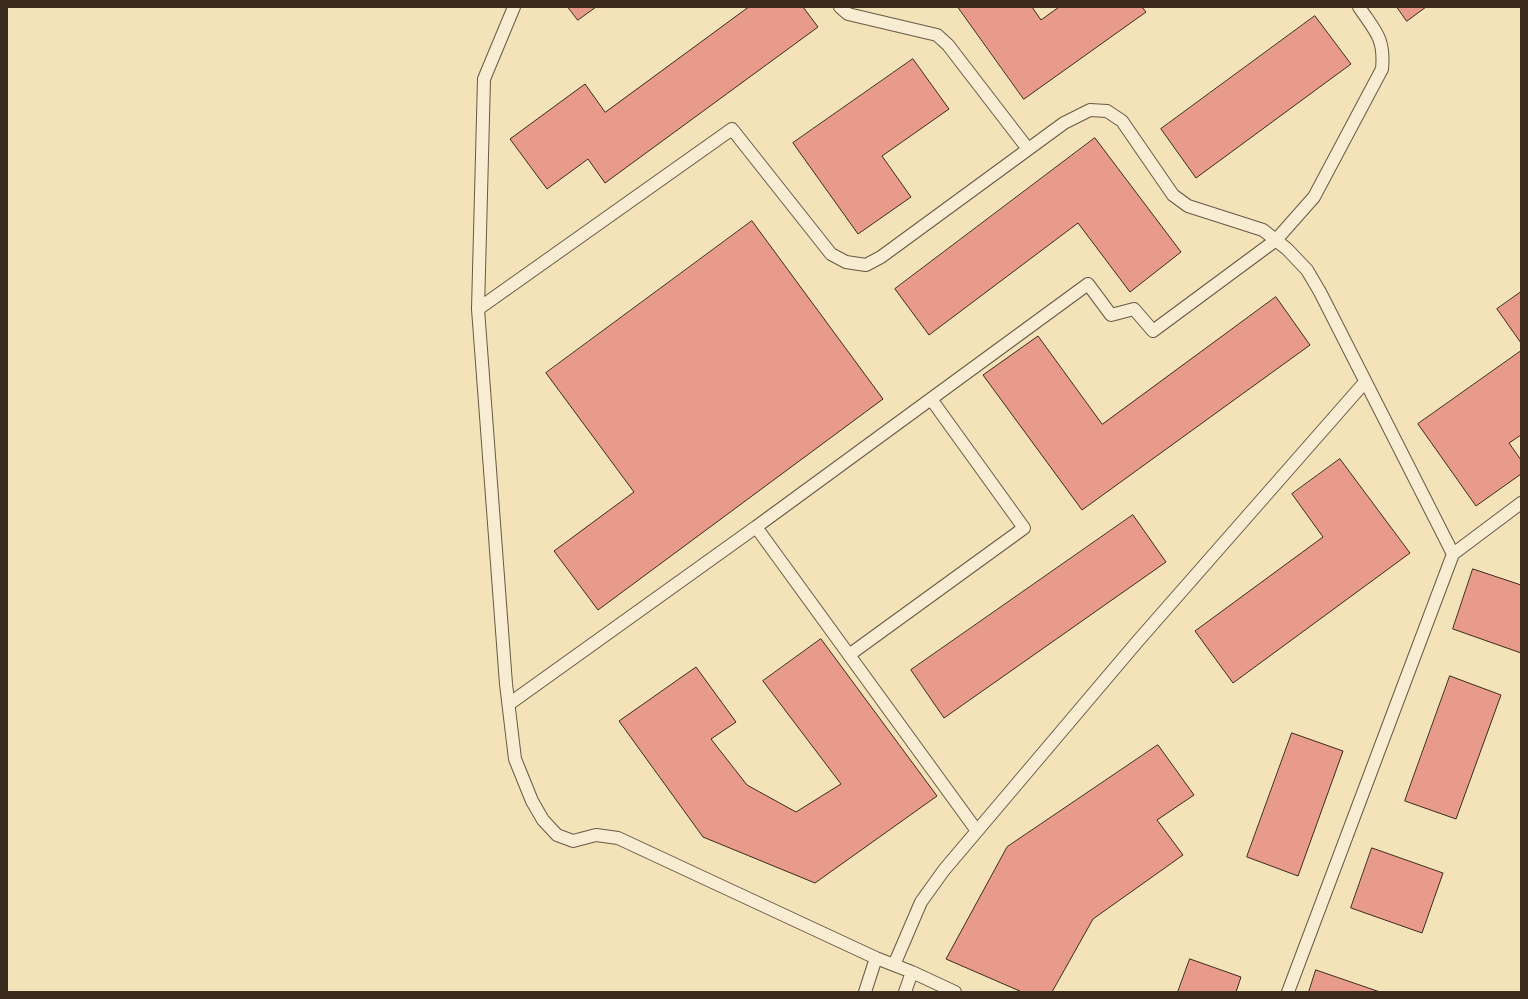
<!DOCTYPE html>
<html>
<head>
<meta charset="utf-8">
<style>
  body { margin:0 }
  #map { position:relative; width:1528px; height:999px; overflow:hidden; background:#f4e2b9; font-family:"IM FELL French Canon",serif }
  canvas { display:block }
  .frame { position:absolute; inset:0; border:8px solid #3a2b1c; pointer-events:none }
</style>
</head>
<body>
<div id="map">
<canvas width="1528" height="999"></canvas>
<div class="frame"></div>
</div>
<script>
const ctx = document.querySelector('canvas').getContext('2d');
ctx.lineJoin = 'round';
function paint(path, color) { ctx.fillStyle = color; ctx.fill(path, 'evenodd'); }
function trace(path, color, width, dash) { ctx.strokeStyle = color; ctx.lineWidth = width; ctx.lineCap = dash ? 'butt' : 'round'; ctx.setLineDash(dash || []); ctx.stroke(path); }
const building = new Path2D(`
  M 568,7 L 596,7 L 578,20 Z
  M 749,7 L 803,7 L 818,27 L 605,183 L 588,159 L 547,189 L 510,139 L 585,84 L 605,112 Z
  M 958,7 L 1032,7 L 1041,20 L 1059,7 L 1142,7 L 1146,12 L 1024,99 Z
  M 1397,7 L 1426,7 L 1407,21 Z
  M 1315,16 L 1351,64 L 1196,178 L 1161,129 Z
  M 913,59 L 949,109 L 882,156 L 911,197 L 858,234 L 793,143 Z
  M 1095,138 L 1181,252 L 1130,292 L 1078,223 L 929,335 L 895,289 Z
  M 752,221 L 883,399 L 598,610 L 554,551 L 634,492 L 546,373 Z
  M 1521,292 L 1521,343 L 1497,309 Z
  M 1276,297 L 1310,345 L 1082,510 L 983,375 L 1038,336 L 1102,424 Z
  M 1521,351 L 1521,435 L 1509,443 L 1521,460 L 1521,474 L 1476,506 L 1418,424 Z
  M 1340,459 L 1410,553 L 1233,683 L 1195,631 L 1323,537 L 1292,494 Z
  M 1133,515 L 1166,562 L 944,718 L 911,670 Z
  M 1473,569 L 1521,585 L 1521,653 L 1453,629 Z
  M 821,639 L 937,796 L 815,883 L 703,837 L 619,721 L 696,667 L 736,722 L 711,739 L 747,785 L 796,812 L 841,784 L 763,681 Z
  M 1450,676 L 1501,695 L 1456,819 L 1405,801 Z
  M 1292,733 L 1343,751 L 1298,876 L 1247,857 Z
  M 1158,745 L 1194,795 L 1157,820 L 1183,855 L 1093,919 L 1052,992 L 1022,992 L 946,959 L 1007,847 Z
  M 1372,848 L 1443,873 L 1422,933 L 1351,908 Z
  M 1190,959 L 1241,977 L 1236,992 L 1178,992 Z
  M 1316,970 L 1380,992 L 1309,992 Z`);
const service = new Path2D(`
  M 514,7 L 484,79 L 478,309 L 506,684 L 515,759 L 532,801 L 543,820 L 557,835 L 573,841 L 596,835 L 618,838 L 876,958
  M 840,7 L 848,14 L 937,35 L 948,45 L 1028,149
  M 478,309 L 732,129 L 831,254 L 846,262 L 866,265 L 881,257 L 1064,123 L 1090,110 L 1107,111 L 1122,121 L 1173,195 L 1188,206 L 1263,230 L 1287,249 L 1307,270 L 1320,292 L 1453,554 L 1288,992
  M 1453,554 L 1521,503
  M 849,655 L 1024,528 L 931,399
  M 509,704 L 756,527
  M 977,831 L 756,527 L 1088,284 L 1111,315 L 1134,309 L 1153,331 L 1276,240 L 1314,197 L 1382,69 C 1385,38 1375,31 1359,7
  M 894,965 L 921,902 L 944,870 L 1137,642 L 1365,382
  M 912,972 L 955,992
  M 865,992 L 876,958 L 912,972 L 905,992`);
paint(building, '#e99b8b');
trace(building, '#3a2b1c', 1);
trace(service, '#685943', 14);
trace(service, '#f8ecd2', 12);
</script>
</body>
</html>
